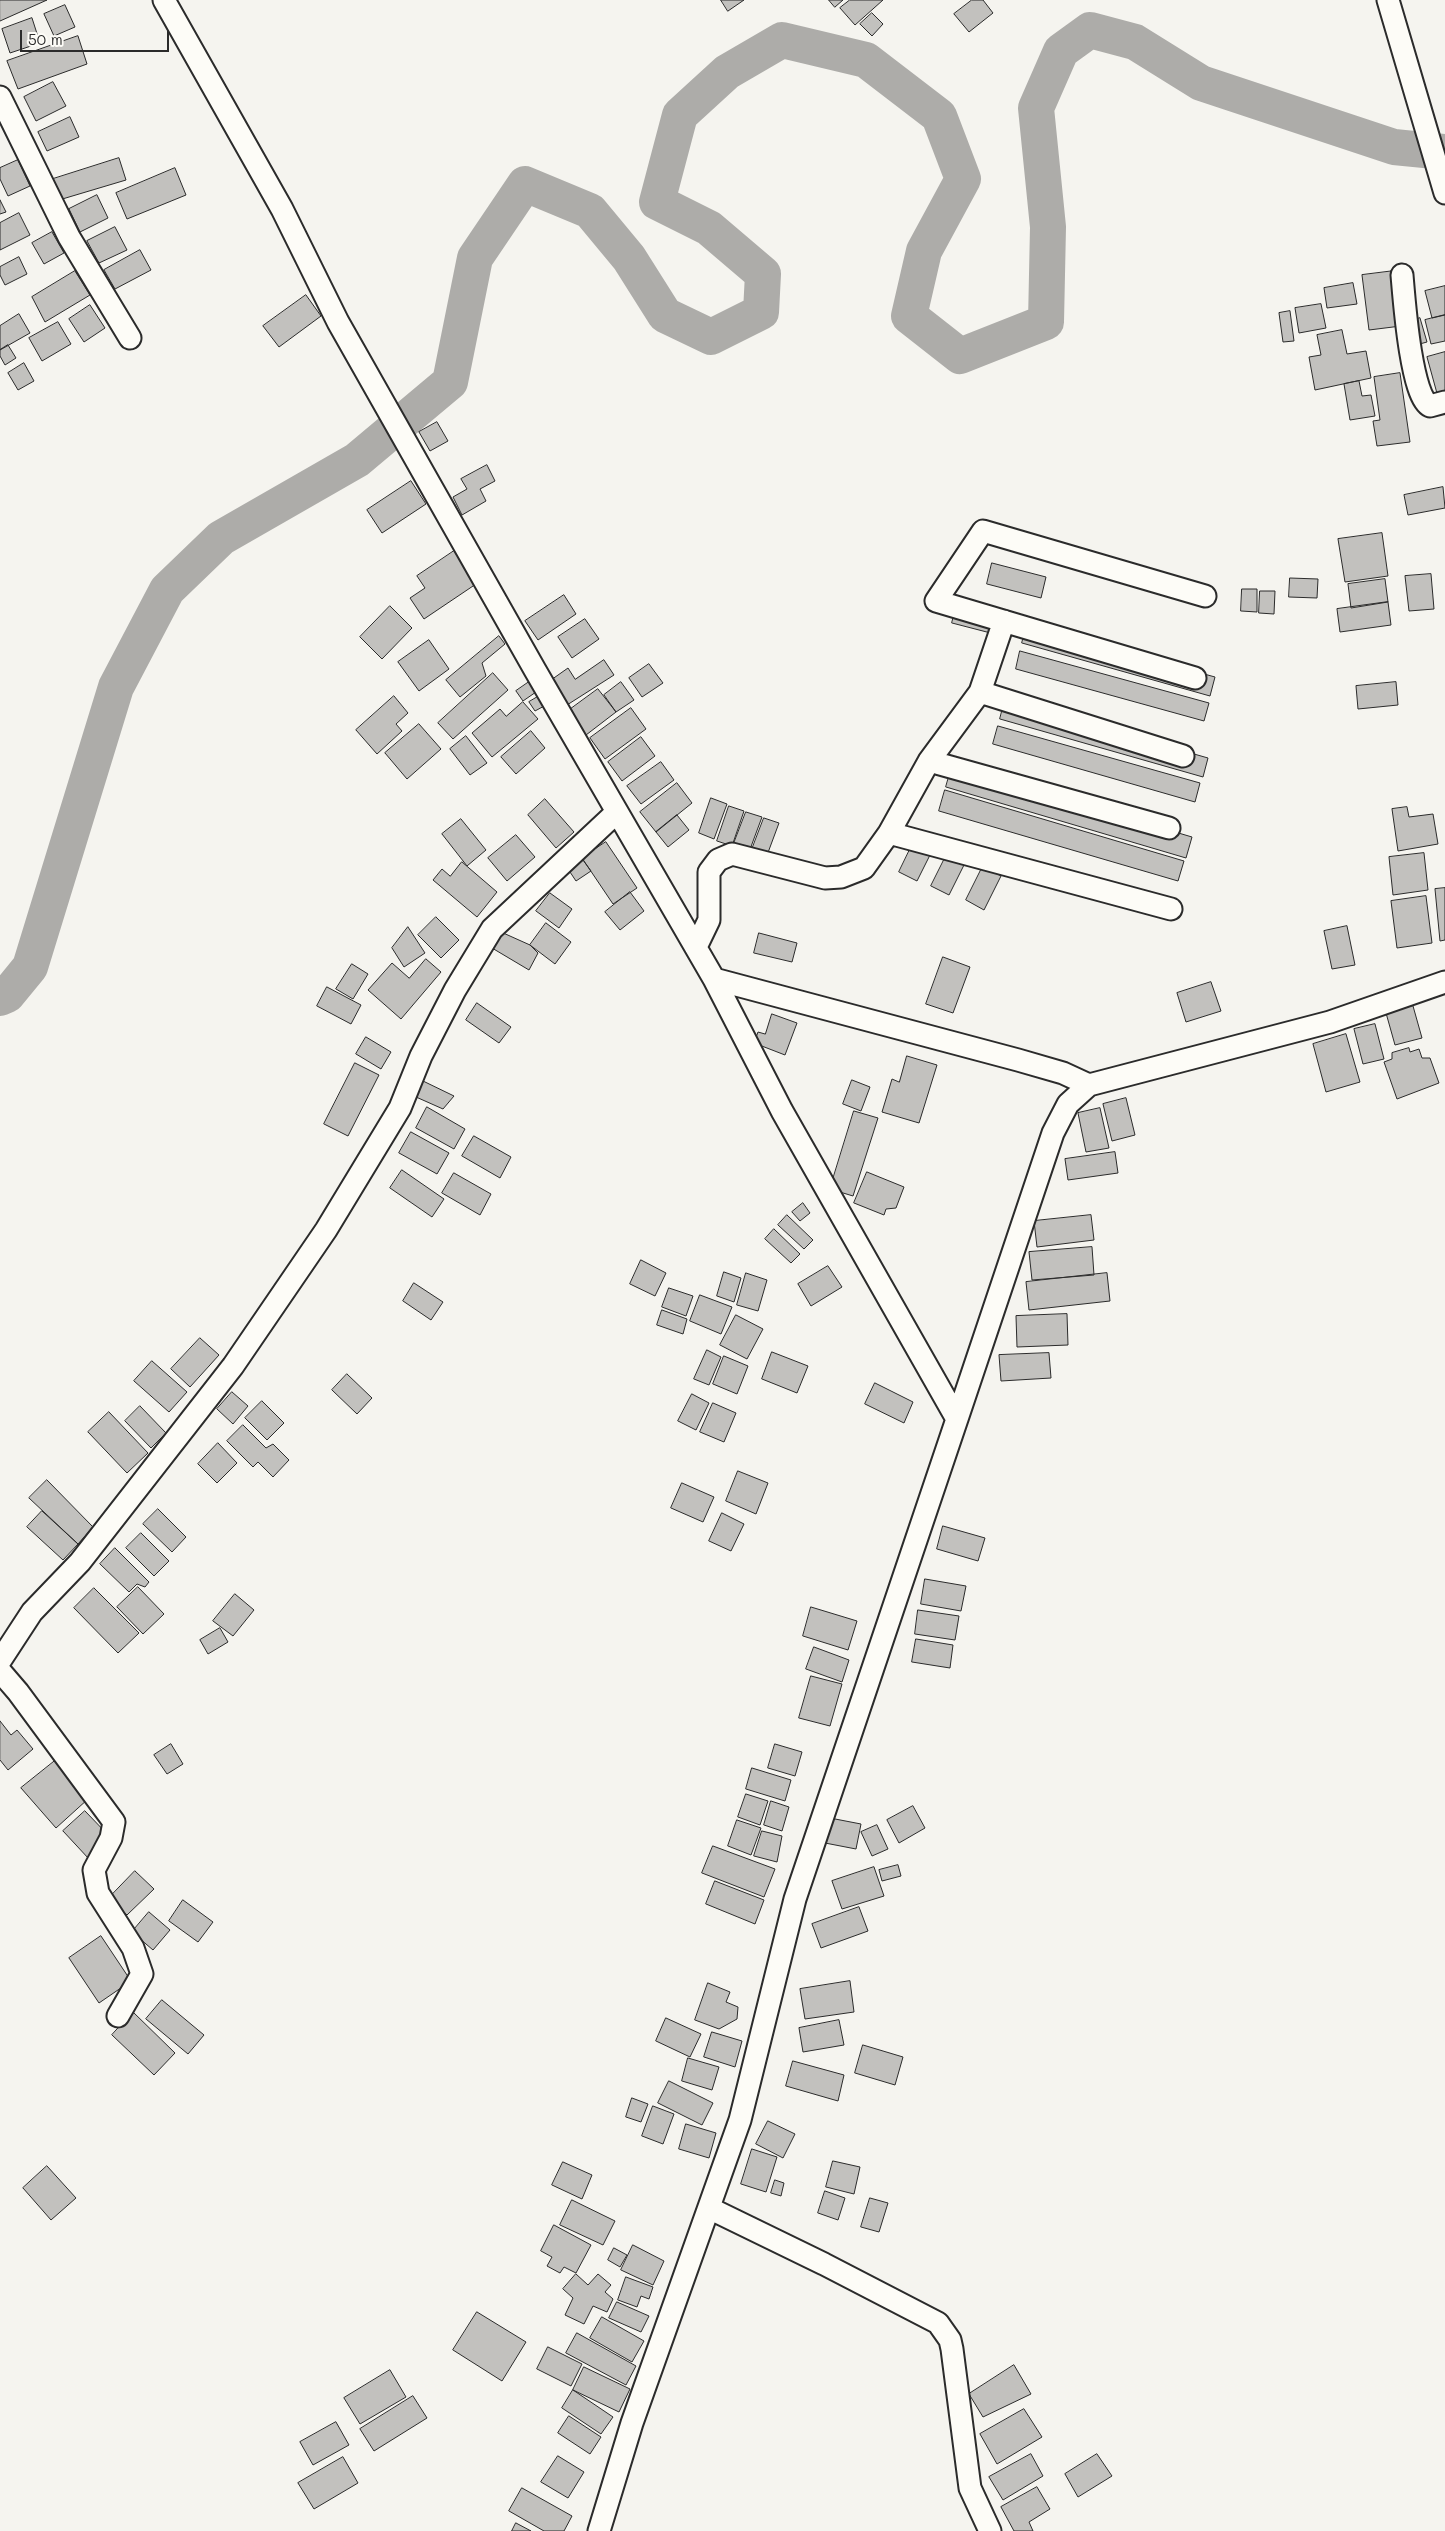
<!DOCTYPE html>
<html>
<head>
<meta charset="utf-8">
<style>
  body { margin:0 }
  #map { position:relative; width:1445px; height:2531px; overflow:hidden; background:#f5f4ef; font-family:Mali,sans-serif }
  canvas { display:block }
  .scale { position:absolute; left:20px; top:30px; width:149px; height:22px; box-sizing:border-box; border:2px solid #2b2b2b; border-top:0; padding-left:6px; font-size:15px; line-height:18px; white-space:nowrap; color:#2b2b2b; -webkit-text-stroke:4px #fdfcf7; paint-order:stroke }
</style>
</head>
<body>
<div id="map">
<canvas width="1445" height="2531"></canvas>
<div class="scale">50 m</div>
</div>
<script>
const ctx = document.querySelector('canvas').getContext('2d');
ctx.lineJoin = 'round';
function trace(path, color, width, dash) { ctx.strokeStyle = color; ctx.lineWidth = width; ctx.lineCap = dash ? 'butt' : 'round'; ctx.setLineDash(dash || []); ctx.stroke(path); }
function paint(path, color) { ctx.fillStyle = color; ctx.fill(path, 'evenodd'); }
const river = new Path2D(`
  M 0,998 L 7,995 L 30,967 L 116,687 L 167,590 L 221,538 L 357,460 L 450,382 L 475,258 L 525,184 L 590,211 L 629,258 L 665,315 L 711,337 L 761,312 L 763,274 L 709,228 L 657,202 L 680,115 L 727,72 L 782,40 L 866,60 L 939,116 L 963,179 L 924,251 L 909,316 L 960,356 L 1046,322 L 1048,227 L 1036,108 L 1061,51 L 1090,30 L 1135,42 L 1201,83 L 1394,147 L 1445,152`);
const building = new Path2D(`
  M 0,0 L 47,0 L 0,21 Z
  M 721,0 L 744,0 L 728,11 Z
  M 829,0 L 843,0 L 835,7 Z
  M 850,0 L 883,0 L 855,25 L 840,8 Z
  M 972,0 L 983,0 L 993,13 L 969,32 L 954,14 Z
  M 65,5 L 75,27 L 54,36 L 44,14 Z
  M 872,13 L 883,24 L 872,36 L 860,24 Z
  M 32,18 L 40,43 L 10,53 L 2,29 Z
  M 78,36 L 87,64 L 18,89 L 7,61 Z
  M 53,82 L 66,106 L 36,121 L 24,97 Z
  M 70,117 L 79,137 L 47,151 L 38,132 Z
  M 119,158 L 126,180 L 59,200 L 53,179 Z
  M 18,160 L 30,186 L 8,196 L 0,179 L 0,168 Z
  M 175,168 L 186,195 L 127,219 L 116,193 Z
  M 97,195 L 108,218 L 80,232 L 69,209 Z
  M 0,200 L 6,212 L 0,214 Z
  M 19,213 L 30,235 L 0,250 L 0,223 Z
  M 115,227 L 127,250 L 99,263 L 87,241 Z
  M 52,232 L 64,253 L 44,264 L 32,243 Z
  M 140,250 L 151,270 L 115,289 L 104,270 Z
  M 19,257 L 27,274 L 5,285 L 0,275 L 0,267 Z
  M 75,271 L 90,295 L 45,322 L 32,297 Z
  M 1394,271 L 1401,326 L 1369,330 L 1362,275 Z
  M 1353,283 L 1357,304 L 1327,308 L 1324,288 Z
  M 1445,286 L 1445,315 L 1432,318 L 1425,291 Z
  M 306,295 L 321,316 L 279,347 L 263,326 Z
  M 1321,304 L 1326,328 L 1299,333 L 1295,308 Z
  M 90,305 L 105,328 L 84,342 L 69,319 Z
  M 1290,311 L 1294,341 L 1283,342 L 1279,313 Z
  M 19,314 L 30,333 L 0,350 L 0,326 Z
  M 1445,315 L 1445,341 L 1431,344 L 1425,320 Z
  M 1420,318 L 1427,342 L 1416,345 L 1410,322 Z
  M 58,322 L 71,344 L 42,361 L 29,338 Z
  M 1342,330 L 1347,354 L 1366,351 L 1371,378 L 1315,390 L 1309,357 L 1321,355 L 1317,335 Z
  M 8,345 L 16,358 L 5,365 L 0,356 L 0,350 Z
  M 1445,352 L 1445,395 L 1438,397 L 1427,357 Z
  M 24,363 L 34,381 L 18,390 L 8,373 Z
  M 1400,373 L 1410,442 L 1377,446 L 1373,421 L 1380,420 L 1374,377 Z
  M 1359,381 L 1362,396 L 1371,395 L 1375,416 L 1350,420 L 1344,384 Z
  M 437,422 L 448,441 L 430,451 L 419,432 Z
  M 487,465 L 495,481 L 480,489 L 486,501 L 462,515 L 453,497 L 467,489 L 461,479 Z
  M 411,481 L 426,504 L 382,533 L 367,510 Z
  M 1443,487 L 1445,508 L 1408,515 L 1404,495 Z
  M 1382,533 L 1388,576 L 1345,582 L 1338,539 Z
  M 454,551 L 476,584 L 424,619 L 410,598 L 425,588 L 417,576 Z
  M 992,563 L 1046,577 L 1041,598 L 987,584 Z
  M 1431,574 L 1434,609 L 1409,611 L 1405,576 Z
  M 1290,578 L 1318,579 L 1317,598 L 1289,597 Z
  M 1385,579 L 1388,602 L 1351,608 L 1348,584 Z
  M 1242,589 L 1257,589 L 1257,612 L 1241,611 Z
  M 1260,591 L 1275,591 L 1274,614 L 1259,613 Z
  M 564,595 L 576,614 L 538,640 L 525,621 Z
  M 1388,602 L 1391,625 L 1340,632 L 1337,609 Z
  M 957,603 L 1006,637 L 952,623 Z
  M 390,606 L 412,628 L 382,659 L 360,637 Z
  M 585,619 L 599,639 L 572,658 L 558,637 Z
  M 1027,625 L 1215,677 L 1210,696 L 1022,643 Z
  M 499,636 L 505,644 L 482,663 L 486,676 L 460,697 L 446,680 Z
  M 429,640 L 449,669 L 419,691 L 398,662 Z
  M 1020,651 L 1209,703 L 1204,721 L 1016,669 Z
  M 604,660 L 614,675 L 567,705 L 551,680 L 568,668 L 575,679 Z
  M 649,664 L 663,683 L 642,697 L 629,678 Z
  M 493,673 L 508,690 L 453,739 L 438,723 Z
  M 529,682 L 536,692 L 523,701 L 516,691 Z
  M 621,682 L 634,700 L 616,712 L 604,695 Z
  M 1396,682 L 1398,705 L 1358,709 L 1356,686 Z
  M 598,689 L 616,712 L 586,735 L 568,711 Z
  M 541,695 L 546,705 L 535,711 L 529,702 Z
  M 394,696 L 408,713 L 396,724 L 402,731 L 377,754 L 356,730 Z
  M 1005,700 L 1208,758 L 1203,777 L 1000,719 Z
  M 523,702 L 538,719 L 492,757 L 472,733 L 500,709 L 506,716 Z
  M 631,708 L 646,729 L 605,759 L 590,738 Z
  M 419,724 L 441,749 L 407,779 L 385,753 Z
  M 998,726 L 1200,783 L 1195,802 L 993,744 Z
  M 531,731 L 545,748 L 516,774 L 501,757 Z
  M 466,736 L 487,763 L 470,775 L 450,749 Z
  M 641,737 L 655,756 L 622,781 L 608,762 Z
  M 661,762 L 674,780 L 641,804 L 627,786 Z
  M 952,766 L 1192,837 L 1186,858 L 946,787 Z
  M 677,783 L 692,803 L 656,832 L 640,812 Z
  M 945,790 L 1184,861 L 1178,881 L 939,811 Z
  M 711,798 L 727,804 L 714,839 L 699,833 Z
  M 545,799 L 574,832 L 556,848 L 528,815 Z
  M 729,806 L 744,811 L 732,846 L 717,841 Z
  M 1407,807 L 1409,817 L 1433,814 L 1438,844 L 1398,851 L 1392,809 Z
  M 746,812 L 762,817 L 749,852 L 733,846 Z
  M 677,815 L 689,830 L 668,847 L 656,832 Z
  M 764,818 L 779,823 L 766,858 L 751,852 Z
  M 461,819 L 486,850 L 467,866 L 442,834 Z
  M 516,835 L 535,857 L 507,881 L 488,858 Z
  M 916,837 L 934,847 L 917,881 L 899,872 Z
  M 606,842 L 637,888 L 613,904 L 582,858 Z
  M 948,852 L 966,861 L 949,895 L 931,886 Z
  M 1424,853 L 1428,890 L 1393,895 L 1389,857 Z
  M 580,856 L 591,871 L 576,881 L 566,866 Z
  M 462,862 L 497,892 L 477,917 L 433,880 L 442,869 L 450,876 Z
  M 983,866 L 1001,876 L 984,910 L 966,900 Z
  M 1445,888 L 1445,940 L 1440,941 L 1435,889 Z
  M 630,892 L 644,911 L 620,930 L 605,912 Z
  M 550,893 L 572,909 L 559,928 L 536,911 Z
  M 1426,896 L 1432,943 L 1397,948 L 1391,901 Z
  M 436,917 L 459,940 L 441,958 L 418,935 Z
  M 546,923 L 571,942 L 555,964 L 530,945 Z
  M 1347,926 L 1355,965 L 1332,969 L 1324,931 Z
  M 408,927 L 425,953 L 404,967 L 392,948 Z
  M 501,932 L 530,945 L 538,953 L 529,970 L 492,948 Z
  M 759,933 L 797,943 L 792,962 L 754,953 Z
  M 943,957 L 970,967 L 953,1013 L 926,1004 Z
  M 426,959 L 441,972 L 401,1019 L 368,990 L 392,963 L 409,978 Z
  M 352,964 L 368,974 L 353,999 L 336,989 Z
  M 1211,982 L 1221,1011 L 1186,1022 L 1177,993 Z
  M 327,987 L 361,1005 L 351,1024 L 317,1006 Z
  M 477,1003 L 511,1027 L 499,1043 L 466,1020 Z
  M 1413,1006 L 1422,1038 L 1395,1045 L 1386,1013 Z
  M 772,1014 L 797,1023 L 785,1055 L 754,1043 L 758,1032 L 765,1034 Z
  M 1375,1024 L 1384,1059 L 1363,1064 L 1354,1029 Z
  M 1346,1034 L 1360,1082 L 1326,1092 L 1313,1044 Z
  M 366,1037 L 391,1052 L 381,1069 L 356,1054 Z
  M 1409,1048 L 1410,1052 L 1419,1049 L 1422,1058 L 1430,1058 L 1439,1083 L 1397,1099 L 1384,1062 L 1392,1059 L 1392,1053 Z
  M 907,1056 L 937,1065 L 919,1123 L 882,1112 L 892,1079 L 899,1082 Z
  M 355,1063 L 379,1075 L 348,1136 L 324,1124 Z
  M 852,1080 L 870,1087 L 861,1111 L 843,1104 Z
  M 423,1081 L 454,1096 L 443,1109 L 416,1097 Z
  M 1126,1098 L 1135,1135 L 1112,1141 L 1103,1104 Z
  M 427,1107 L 465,1129 L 454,1149 L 416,1128 Z
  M 1100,1108 L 1109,1148 L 1086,1152 L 1078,1113 Z
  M 854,1111 L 878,1118 L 853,1196 L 830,1189 Z
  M 411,1132 L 449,1153 L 437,1174 L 399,1153 Z
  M 474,1136 L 511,1157 L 500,1178 L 462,1156 Z
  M 1115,1152 L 1118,1173 L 1068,1180 L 1065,1159 Z
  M 402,1170 L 444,1199 L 432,1217 L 390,1188 Z
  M 867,1172 L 904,1187 L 896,1208 L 886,1209 L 884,1215 L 854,1203 Z
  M 454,1173 L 491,1194 L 480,1215 L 442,1193 Z
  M 803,1203 L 810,1213 L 800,1221 L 792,1212 Z
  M 787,1215 L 813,1240 L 804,1249 L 778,1225 Z
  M 1091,1215 L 1094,1240 L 1037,1247 L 1034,1221 Z
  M 774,1229 L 800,1254 L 791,1263 L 765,1239 Z
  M 1092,1247 L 1094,1275 L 1032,1280 L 1029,1252 Z
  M 641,1260 L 666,1273 L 655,1296 L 630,1284 Z
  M 828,1266 L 842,1287 L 811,1306 L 798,1284 Z
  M 724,1272 L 741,1278 L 734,1302 L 717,1296 Z
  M 746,1273 L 767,1280 L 758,1311 L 737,1305 Z
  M 1107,1273 L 1110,1301 L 1029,1310 L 1026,1282 Z
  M 414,1283 L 443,1302 L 431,1320 L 403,1301 Z
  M 669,1288 L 693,1296 L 686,1316 L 662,1307 Z
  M 700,1295 L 732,1307 L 721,1334 L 690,1321 Z
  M 662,1310 L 687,1319 L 683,1334 L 657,1325 Z
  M 1067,1314 L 1068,1345 L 1017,1347 L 1016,1316 Z
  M 736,1315 L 763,1329 L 747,1359 L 720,1345 Z
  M 200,1338 L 219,1355 L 190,1387 L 171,1369 Z
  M 707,1350 L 721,1357 L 709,1385 L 694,1379 Z
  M 772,1352 L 808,1366 L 797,1393 L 762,1379 Z
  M 1049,1353 L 1051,1378 L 1001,1381 L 999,1355 Z
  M 724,1356 L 748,1366 L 737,1394 L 713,1384 Z
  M 152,1361 L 187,1392 L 169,1412 L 134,1381 Z
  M 347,1374 L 372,1398 L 357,1414 L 332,1390 Z
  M 875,1383 L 913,1402 L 904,1423 L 865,1404 Z
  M 232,1392 L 248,1406 L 233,1424 L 217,1409 Z
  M 692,1394 L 709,1403 L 696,1430 L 678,1421 Z
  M 262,1401 L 284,1423 L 267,1440 L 245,1418 Z
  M 713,1403 L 736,1413 L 724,1442 L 700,1432 Z
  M 140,1406 L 166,1433 L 151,1448 L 125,1421 Z
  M 109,1412 L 148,1453 L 127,1473 L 88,1432 Z
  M 243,1425 L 266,1448 L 273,1444 L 289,1460 L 273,1477 L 258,1462 L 253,1467 L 227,1441 Z
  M 218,1443 L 237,1463 L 217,1483 L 198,1464 Z
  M 738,1471 L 768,1483 L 756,1514 L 726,1501 Z
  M 47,1480 L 93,1527 L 78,1544 L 29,1498 Z
  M 682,1483 L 714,1497 L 703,1522 L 671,1508 Z
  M 158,1509 L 186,1537 L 172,1552 L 143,1524 Z
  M 42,1511 L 78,1544 L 63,1560 L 27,1527 Z
  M 722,1513 L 744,1524 L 731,1551 L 709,1541 Z
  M 943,1526 L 985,1538 L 978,1561 L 937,1549 Z
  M 141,1533 L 169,1561 L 154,1576 L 126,1548 Z
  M 115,1548 L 149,1582 L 145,1587 L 137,1584 L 129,1592 L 100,1564 Z
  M 925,1579 L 966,1586 L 961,1611 L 921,1604 Z
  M 138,1587 L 164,1614 L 143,1634 L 117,1607 Z
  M 94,1588 L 139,1633 L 118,1653 L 74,1608 Z
  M 235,1594 L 254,1610 L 233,1636 L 213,1621 Z
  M 811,1607 L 857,1621 L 848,1650 L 803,1636 Z
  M 918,1610 L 959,1616 L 955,1640 L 915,1634 Z
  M 220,1628 L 228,1642 L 208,1654 L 200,1640 Z
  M 916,1639 L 953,1645 L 950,1668 L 912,1662 Z
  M 814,1647 L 849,1660 L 842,1682 L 806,1669 Z
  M 811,1676 L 842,1684 L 830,1726 L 799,1718 Z
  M 0,1721 L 11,1735 L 17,1730 L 33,1749 L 8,1770 L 0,1760 Z
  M 171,1744 L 183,1764 L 167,1774 L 154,1755 Z
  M 775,1744 L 802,1752 L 795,1776 L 768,1768 Z
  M 56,1760 L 88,1799 L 56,1828 L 21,1788 Z
  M 752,1768 L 791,1780 L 785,1801 L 746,1789 Z
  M 746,1794 L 768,1801 L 760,1825 L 738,1817 Z
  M 771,1801 L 789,1807 L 782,1831 L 764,1825 Z
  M 913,1806 L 925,1828 L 899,1843 L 887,1820 Z
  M 85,1811 L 111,1838 L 89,1859 L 63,1831 Z
  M 830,1818 L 861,1824 L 856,1849 L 825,1843 Z
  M 737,1820 L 761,1828 L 751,1855 L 728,1846 Z
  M 877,1825 L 888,1849 L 872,1856 L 861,1832 Z
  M 762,1831 L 782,1836 L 777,1862 L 754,1856 Z
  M 713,1846 L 775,1869 L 764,1897 L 702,1873 Z
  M 898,1865 L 901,1876 L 882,1881 L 879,1870 Z
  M 874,1867 L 884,1896 L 842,1909 L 832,1881 Z
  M 135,1871 L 154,1889 L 127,1915 L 109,1898 Z
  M 715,1881 L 764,1900 L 755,1924 L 706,1904 Z
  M 183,1900 L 213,1922 L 198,1942 L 169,1921 Z
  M 859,1907 L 868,1931 L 821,1948 L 812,1924 Z
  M 149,1912 L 170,1930 L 153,1950 L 132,1932 Z
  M 101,1936 L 131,1981 L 99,2003 L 69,1958 Z
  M 850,1981 L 854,2012 L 805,2019 L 800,1989 Z
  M 708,1983 L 730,1992 L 726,2002 L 738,2007 L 737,2019 L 719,2029 L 695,2020 Z
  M 162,2000 L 204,2035 L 188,2054 L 146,2019 Z
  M 133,2012 L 175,2053 L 154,2075 L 112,2035 Z
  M 666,2018 L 701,2034 L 690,2057 L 656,2041 Z
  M 839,2020 L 844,2045 L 803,2052 L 799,2028 Z
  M 712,2032 L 742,2041 L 735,2067 L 704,2057 Z
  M 863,2045 L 903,2057 L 895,2085 L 855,2073 Z
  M 688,2058 L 719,2067 L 712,2090 L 682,2081 Z
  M 793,2061 L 844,2075 L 838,2101 L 786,2086 Z
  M 669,2081 L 713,2103 L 702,2125 L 658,2103 Z
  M 632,2098 L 648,2104 L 641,2122 L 626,2117 Z
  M 653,2106 L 674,2114 L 663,2144 L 642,2136 Z
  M 768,2121 L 795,2134 L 783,2158 L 756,2144 Z
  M 686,2124 L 716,2133 L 709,2158 L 679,2149 Z
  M 752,2149 L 777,2157 L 766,2192 L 741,2184 Z
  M 833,2161 L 860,2167 L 854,2194 L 826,2187 Z
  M 563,2162 L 592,2175 L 582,2199 L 552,2185 Z
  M 47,2166 L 76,2198 L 51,2220 L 23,2188 Z
  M 775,2180 L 784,2183 L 781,2196 L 771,2193 Z
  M 825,2191 L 845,2198 L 838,2220 L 818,2213 Z
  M 870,2198 L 888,2203 L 879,2232 L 861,2227 Z
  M 572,2200 L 615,2221 L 603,2245 L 560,2225 Z
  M 554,2225 L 591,2245 L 576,2273 L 564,2267 L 560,2273 L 547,2266 L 552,2257 L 541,2251 Z
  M 633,2245 L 664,2261 L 653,2285 L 621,2270 Z
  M 614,2248 L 627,2255 L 620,2267 L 608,2260 Z
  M 576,2274 L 588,2285 L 598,2274 L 611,2285 L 605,2292 L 613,2299 L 607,2312 L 593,2306 L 584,2324 L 565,2315 L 573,2298 L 563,2289 Z
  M 626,2277 L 653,2287 L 649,2299 L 641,2296 L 637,2307 L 618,2300 Z
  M 617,2302 L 649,2316 L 641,2332 L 609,2318 Z
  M 477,2312 L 526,2342 L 502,2381 L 453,2350 Z
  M 602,2317 L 644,2341 L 632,2362 L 590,2338 Z
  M 577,2333 L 636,2366 L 626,2385 L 566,2353 Z
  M 548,2347 L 582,2364 L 571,2386 L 537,2369 Z
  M 1014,2365 L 1031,2394 L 983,2417 L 969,2394 Z
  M 584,2367 L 630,2389 L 619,2412 L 573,2390 Z
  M 390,2370 L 406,2397 L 360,2424 L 344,2398 Z
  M 573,2390 L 613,2417 L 601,2434 L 562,2408 Z
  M 413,2396 L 427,2418 L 374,2451 L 360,2429 Z
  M 1024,2409 L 1042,2437 L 997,2464 L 980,2434 Z
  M 569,2416 L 601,2437 L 590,2454 L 558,2433 Z
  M 336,2422 L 349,2445 L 313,2465 L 300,2442 Z
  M 1031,2454 L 1043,2476 L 1003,2500 L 989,2477 Z
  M 1097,2454 L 1112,2476 L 1078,2497 L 1065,2474 Z
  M 558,2456 L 584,2472 L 568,2498 L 541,2482 Z
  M 343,2457 L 358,2483 L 314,2509 L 298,2483 Z
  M 1037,2487 L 1050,2509 L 1029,2522 L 1033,2531 L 1014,2531 L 1001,2507 Z
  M 522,2488 L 572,2516 L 564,2531 L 544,2531 L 509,2511 Z
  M 516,2523 L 531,2531 L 512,2531 Z`);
const minor = new Path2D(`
  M 164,0 L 282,209 L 338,322 L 535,670 L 714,979 L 782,1111 L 957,1419 L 795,1899 L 740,2120 L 632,2423 L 599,2531
  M 1388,0 L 1445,193
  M 0,97 L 69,237 L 130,338
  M 1402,275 C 1404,298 1411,397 1430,406 L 1445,402
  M 1195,678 L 936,601 L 983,531 L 1205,596
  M 980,692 L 1004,621
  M 929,761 L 1169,828
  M 889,833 L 1171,909
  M 696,947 L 709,920 L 709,872 L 718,860 L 732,854 L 825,878 L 841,877 L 864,868 L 889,833 L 929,761 L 980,692 L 1183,756
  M 714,979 L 1018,1060 L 1063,1073 L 1089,1085
  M 957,1419 L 1053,1133 L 1068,1104 L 1089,1085 L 1330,1022 L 1445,982
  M 0,1661 L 32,1612 L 80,1562 L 233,1366 L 326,1230 L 400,1108 L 421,1056 L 455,990 L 492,929 L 617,812
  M 0,1671 L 18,1692 L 114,1822 L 111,1838 L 94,1870 L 98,1893 L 133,1948 L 142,1974 L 118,2016
  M 709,2208 L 824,2264 L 938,2323 L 950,2340 L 952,2349 L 970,2488 L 990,2531`);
trace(river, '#adaca9', 36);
paint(building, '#c2c1be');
trace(building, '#2b2b2b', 1);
trace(minor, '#2b2b2b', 25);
trace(minor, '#fdfcf7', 21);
</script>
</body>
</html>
